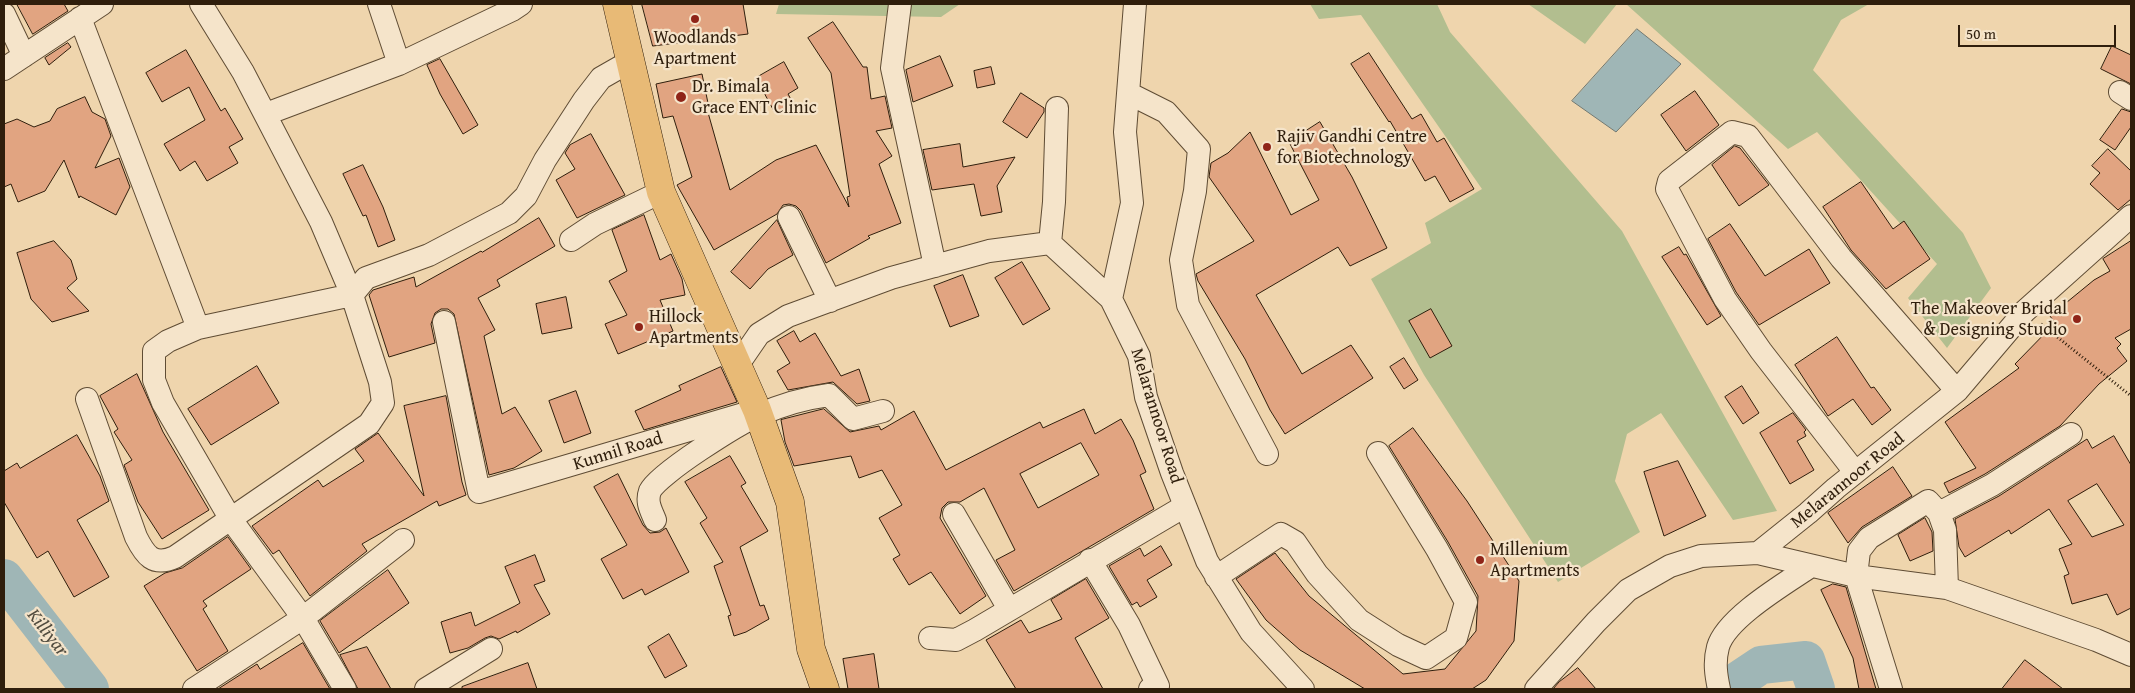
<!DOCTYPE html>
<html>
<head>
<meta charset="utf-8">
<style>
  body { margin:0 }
  #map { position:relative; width:2135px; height:693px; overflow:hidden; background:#efd5ad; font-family:"Gentium Book Plus",serif }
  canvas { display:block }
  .frame { position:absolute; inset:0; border:5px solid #2f1e0c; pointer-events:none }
  .scale { position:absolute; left:1958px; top:25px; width:158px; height:22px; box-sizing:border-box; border:2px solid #2f1e0c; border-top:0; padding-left:6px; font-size:15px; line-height:18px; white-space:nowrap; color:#2f1e0c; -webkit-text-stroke:4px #f5e4ca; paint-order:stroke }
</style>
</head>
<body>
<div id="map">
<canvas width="2135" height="693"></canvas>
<div class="frame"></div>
<div class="scale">50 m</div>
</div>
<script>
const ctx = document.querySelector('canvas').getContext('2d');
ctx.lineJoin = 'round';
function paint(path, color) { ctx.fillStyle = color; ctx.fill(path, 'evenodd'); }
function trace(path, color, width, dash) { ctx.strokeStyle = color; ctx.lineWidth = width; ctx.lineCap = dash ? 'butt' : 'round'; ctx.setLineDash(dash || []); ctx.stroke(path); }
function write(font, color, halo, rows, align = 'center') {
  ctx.font = font + ' "Gentium Book Plus",serif'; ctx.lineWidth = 4.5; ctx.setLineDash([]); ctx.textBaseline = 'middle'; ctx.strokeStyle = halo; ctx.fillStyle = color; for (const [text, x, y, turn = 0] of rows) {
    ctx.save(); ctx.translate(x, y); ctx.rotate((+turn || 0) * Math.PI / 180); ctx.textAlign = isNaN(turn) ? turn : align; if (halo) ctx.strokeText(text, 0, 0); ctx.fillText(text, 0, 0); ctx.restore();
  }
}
const green = new Path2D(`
  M 779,4 L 960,4 L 941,17 L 776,14 Z
  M 1310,4 L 1437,4 L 1450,32 L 1622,231 L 1777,511 L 1733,520 L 1661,413 L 1627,434 L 1615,481 L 1640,532 L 1558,582 L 1424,375 L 1371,279 L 1431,243 L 1425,223 L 1482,189 L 1361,15 L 1319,19 Z
  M 1528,4 L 1617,4 L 1585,44 Z
  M 1626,4 L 1869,4 L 1841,20 L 1813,70 L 1963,233 L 1991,288 L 1947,348 L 1908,298 L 1937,264 L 1817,132 L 1788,149 Z`);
const water = new Path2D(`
  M 1637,29 L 1681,64 L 1616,132 L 1572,101 Z`);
const river = new Path2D(`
  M 4,578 L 90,689
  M 1725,689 L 1761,665 L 1806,660 L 1816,689`);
const building = new Path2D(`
  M 17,4 L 64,4 L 68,11 L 33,34 Z
  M 642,4 L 743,4 L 748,34 L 653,46 Z
  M 833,22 L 863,67 L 867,67 L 871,99 L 885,96 L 892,128 L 876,131 L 892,156 L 879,164 L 901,223 L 868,236 L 870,238 L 826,263 L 801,211 L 796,206 L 789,204 L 783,205 L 777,214 L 714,250 L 677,185 L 692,177 L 673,116 L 663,118 L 656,84 L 702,74 L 709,108 L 707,109 L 730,190 L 776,160 L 816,145 L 849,207 L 847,197 L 850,196 L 831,73 L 808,38 Z
  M 68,43 L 71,47 L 49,65 L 45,58 Z
  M 2112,46 L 2131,55 L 2131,84 L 2101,69 Z
  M 186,50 L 221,111 L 225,108 L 243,139 L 229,147 L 238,163 L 207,181 L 195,161 L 180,171 L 164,144 L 205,120 L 189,87 L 162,102 L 146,73 Z
  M 1369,53 L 1412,119 L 1421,114 L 1437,142 L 1444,138 L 1474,189 L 1450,202 L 1435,176 L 1425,181 L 1390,121 L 1389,122 L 1351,64 Z
  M 940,56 L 953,86 L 913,102 L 906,70 Z
  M 440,59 L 478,125 L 463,134 L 440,94 L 427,65 Z
  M 784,62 L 798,88 L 788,94 L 793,103 L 775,113 L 756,78 Z
  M 991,67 L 995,84 L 977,88 L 974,71 Z
  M 1695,91 L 1719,125 L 1686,151 L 1661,115 Z
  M 1021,93 L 1044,108 L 1044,112 L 1027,138 L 1003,122 Z
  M 85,97 L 92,112 L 105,119 L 111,136 L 95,168 L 119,158 L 130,187 L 116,215 L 80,196 L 79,198 L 64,160 L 45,191 L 18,202 L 11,184 L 4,187 L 4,124 L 17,119 L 34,127 L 50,121 L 57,109 Z
  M 2122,109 L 2131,112 L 2131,127 L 2115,150 L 2100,140 Z
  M 1320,122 L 1352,177 L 1387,248 L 1350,266 L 1338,247 L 1256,295 L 1302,374 L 1351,345 L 1373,378 L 1285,434 L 1270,410 L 1245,359 L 1198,281 L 1196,274 L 1254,241 L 1209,177 L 1211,163 L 1228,153 L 1250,132 L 1291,215 L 1319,200 L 1289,142 Z
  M 591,134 L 625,195 L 577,218 L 556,180 L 575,169 L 565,153 L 570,145 Z
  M 960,144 L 963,167 L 1015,157 L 997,186 L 1002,212 L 981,216 L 974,184 L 932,190 L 923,150 Z
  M 1735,146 L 1740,148 L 1769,185 L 1739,206 L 1712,165 Z
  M 2108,149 L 2131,171 L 2131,199 L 2118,210 L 2090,184 L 2100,173 L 2092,166 Z
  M 363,165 L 383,207 L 395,240 L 378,247 L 366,215 L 363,216 L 343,174 Z
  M 1861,182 L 1893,229 L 1904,221 L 1930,259 L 1886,289 L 1851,250 L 1823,207 Z
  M 644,215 L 660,260 L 671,254 L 682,279 L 685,295 L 660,300 L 673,331 L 618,354 L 605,324 L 627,315 L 609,281 L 627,271 L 612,230 Z
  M 539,218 L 555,246 L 497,280 L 500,286 L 478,298 L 495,330 L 484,336 L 502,414 L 515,407 L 542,451 L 514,468 L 489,475 L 454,314 L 448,309 L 441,309 L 435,313 L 431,324 L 435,343 L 389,357 L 369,295 L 373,290 L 414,277 L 416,287 L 481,251 L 482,252 Z
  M 777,220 L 793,255 L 768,269 L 750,289 L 731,272 Z
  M 1730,224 L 1765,276 L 1809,249 L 1830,283 L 1759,325 L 1736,292 L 1708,239 Z
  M 54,241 L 71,260 L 77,279 L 67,288 L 89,311 L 52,322 L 31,299 L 17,253 Z
  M 2131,241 L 2131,329 L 2115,338 L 2121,344 L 2117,348 L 2127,361 L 2099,384 L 2060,426 L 1985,474 L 1949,493 L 1944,483 L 1976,468 L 1945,422 L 2019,368 L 2015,364 L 2055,323 L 2050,316 L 2094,280 L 2110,271 L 2103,259 Z
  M 1679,247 L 1684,255 L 1686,254 L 1721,316 L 1707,325 L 1662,257 Z
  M 1022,262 L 1050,309 L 1023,325 L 995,278 Z
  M 963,275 L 979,316 L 950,327 L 934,286 Z
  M 566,297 L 572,328 L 542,334 L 536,304 Z
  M 1431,309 L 1452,346 L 1430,358 L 1409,321 Z
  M 794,331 L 800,342 L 815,333 L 841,376 L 859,369 L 870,401 L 857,404 L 833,382 L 788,390 L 777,371 L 790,363 L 777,341 Z
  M 1837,337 L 1871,388 L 1874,387 L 1891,410 L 1872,425 L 1853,399 L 1828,416 L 1795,365 Z
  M 1404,358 L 1418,380 L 1404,389 L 1390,367 Z
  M 257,366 L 279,403 L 211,445 L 188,409 Z
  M 721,367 L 737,402 L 644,430 L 635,411 L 681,390 L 679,386 Z
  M 137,374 L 163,432 L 209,510 L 162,539 L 138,502 L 124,465 L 132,460 L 114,432 L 118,429 L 100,396 Z
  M 1742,386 L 1759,413 L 1743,424 L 1725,397 Z
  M 576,391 L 591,433 L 564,443 L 549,401 Z
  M 446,396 L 462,482 L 466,495 L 439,506 L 437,501 L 362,544 L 367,551 L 310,596 L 279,550 L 273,554 L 252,526 L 318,480 L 323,487 L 364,461 L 355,449 L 378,433 L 424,496 L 404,406 Z
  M 824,409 L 850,432 L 879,426 L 881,430 L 914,411 L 946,470 L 1040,422 L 1043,428 L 1084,409 L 1095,434 L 1121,419 L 1133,440 L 1146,472 L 1140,475 L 1154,509 L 1014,591 L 996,560 L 1015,550 L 984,488 L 960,502 L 948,502 L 942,508 L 940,518 L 986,596 L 960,614 L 931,572 L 909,585 L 893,559 L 900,555 L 879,518 L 902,505 L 882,470 L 859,478 L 851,456 L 794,466 L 785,442 L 781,420 ZM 1081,443 L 1099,475 L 1038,508 L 1020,474 Z
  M 1793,413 L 1806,430 L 1804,432 L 1806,436 L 1797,441 L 1814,470 L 1790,484 L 1760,433 Z
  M 1413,428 L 1467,501 L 1519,581 L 1514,641 L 1486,680 L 1472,689 L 1365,689 L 1300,650 L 1266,620 L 1236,579 L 1275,553 L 1309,596 L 1403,674 L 1445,669 L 1476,631 L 1478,596 L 1448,542 L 1389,446 Z
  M 77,435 L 100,476 L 109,501 L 77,520 L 109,577 L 74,597 L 48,551 L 37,558 L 4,502 L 4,471 L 17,463 L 20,468 Z
  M 2114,436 L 2131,465 L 2131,608 L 2117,615 L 2107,594 L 2072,604 L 2064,576 L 2069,574 L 2059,549 L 2072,544 L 2049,509 L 2011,534 L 2009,530 L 1965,557 L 1959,547 L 1955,519 L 1999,496 L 2087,439 L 2092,448 ZM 2097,484 L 2124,525 L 2092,537 L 2068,501 Z
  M 730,456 L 746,483 L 741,486 L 768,531 L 740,547 L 760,606 L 764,605 L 769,619 L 746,632 L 734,636 L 728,616 L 731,615 L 714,566 L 723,562 L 700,523 L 707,518 L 685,482 Z
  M 1678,461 L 1706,516 L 1664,536 L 1644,472 Z
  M 1893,467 L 1912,496 L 1862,527 L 1848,543 L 1828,513 Z
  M 618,474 L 643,525 L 650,533 L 660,532 L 666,528 L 689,572 L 645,595 L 642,589 L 623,599 L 601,559 L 627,545 L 594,487 Z
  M 1925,518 L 1932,532 L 1933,551 L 1910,561 L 1898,535 Z
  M 228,537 L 251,569 L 203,601 L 207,606 L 203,609 L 228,651 L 197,671 L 144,586 L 165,573 L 182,568 Z
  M 1161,546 L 1172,565 L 1147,580 L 1157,597 L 1140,607 L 1137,602 L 1132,605 L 1109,566 L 1140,548 L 1144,556 Z
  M 535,555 L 545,581 L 534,585 L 550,614 L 517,633 L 516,631 L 499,639 L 491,636 L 485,638 L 468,648 L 450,653 L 441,622 L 471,612 L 475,626 L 515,606 L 520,603 L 505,567 Z
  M 388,570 L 409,603 L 339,653 L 320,621 Z
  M 1086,579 L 1109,618 L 1075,638 L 1103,689 L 1016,689 L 986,640 L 1021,620 L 1029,633 L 1062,619 L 1051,600 Z
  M 1833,584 L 1846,587 L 1876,689 L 1859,689 L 1853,658 L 1821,590 Z
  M 669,634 L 687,666 L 665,678 L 648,647 Z
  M 303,643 L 330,689 L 218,689 L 257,664 L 260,669 Z
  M 367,647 L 391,689 L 358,689 L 340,655 Z
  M 874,654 L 879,689 L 848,689 L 843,659 Z
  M 2025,660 L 2063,689 L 2002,689 Z
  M 528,663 L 537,689 L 462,689 L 462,687 Z
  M 1578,668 L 1596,689 L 1553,689 L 1559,682 Z`);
const path = new Path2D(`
  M 2041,324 L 2131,396`);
const minor = new Path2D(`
  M 379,4 L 399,64
  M 900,4 L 892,68 L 935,266
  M 4,14 L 24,56
  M 80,18 L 198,328
  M 4,69 L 102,4
  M 2120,92 L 2131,99
  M 1128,93 L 1166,112 L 1199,149 L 1195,191 L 1181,260 L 1188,305 L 1267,454
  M 266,114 L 399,64 L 512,10 L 521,4
  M 789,217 L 830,301
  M 571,240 L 595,224 L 661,192
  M 1050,243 L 1054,202 L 1057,108
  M 1111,299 L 1132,203 L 1125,132 L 1135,4
  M 444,322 L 479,492 L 757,410
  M 737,366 L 759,334 L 788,316 L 891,278 L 989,251 L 1050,243 L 1111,299 L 1139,356 L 1146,397 L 1172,473 L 1207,561 L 1251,632 L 1303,689
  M 87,399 L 136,537 C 145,555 153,567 175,557 L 369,424 L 383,403 L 380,382 L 352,295 L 321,222 L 243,72 L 201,4
  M 1855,472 L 1761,351 L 1725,299 L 1667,189 L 1669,181 L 1732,132 L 1748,136 L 1841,258 L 1957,391
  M 954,514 L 1009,609
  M 655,520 C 651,510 646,502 650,491 C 658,474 739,423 759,415 C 781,405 806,398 829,395 L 853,419 L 883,411
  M 1758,553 L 1856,576 L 1947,588 L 2096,640 L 2131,655
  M 1090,560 L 1129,625 L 1158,686 L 1150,689
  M 1216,577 L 1281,534 L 1295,542 L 1317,574 L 1359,620 L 1398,645 L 1426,658 L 1456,638 L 1466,602 L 1437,549 L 1378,453
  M 1947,588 L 1945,530 L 1939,513 L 1992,485 L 2071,434
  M 930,638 L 956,640 L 975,630 L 1185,506
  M 194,689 L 303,618 L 403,540
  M 345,689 L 303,618 L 230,518 L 163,403 L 154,380 L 154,351 L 168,341 L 198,328 L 352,295 L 366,278 L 429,255 L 509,213 L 526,196 L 545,160 L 584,100 L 601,78 L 629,62
  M 426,689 L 491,649
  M 1536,689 L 1596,622 L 1628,590 L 1670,566 L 1701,556 L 1758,553 L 1808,513 L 1836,488 L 1957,391 L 2025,311 L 2131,216
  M 1719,689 C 1716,675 1714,662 1718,647 C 1726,618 1786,583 1811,566
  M 1891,689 L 1856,576 L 1859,551 L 1869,538 L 1928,501 L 1939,513`);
const major = new Path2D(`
  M 617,4 L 661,192 L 757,410 L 790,502 L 811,649 L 825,689`);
const markers = [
  [695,19,5,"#8f2418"],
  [681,97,6,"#8f2418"],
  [1267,147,5,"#8f2418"],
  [2077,319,5,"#8f2418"],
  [639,327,5,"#8f2418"],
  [1480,560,5,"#8f2418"]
];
const poiNames = [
  ["Woodlands",695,38,"center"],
  ["Apartment",695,59,"center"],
  ["Dr. Bimala",692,87],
  ["Grace ENT Clinic",692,108],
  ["Rajiv Gandhi Centre",1277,137],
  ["for Biotechnology",1277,158],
  ["The Makeover Bridal",2067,309,"right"],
  ["& Designing Studio",2067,330,"right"],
  ["Hillock",649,317],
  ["Apartments",649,338],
  ["Millenium",1490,550],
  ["Apartments",1490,571]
];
const streetNames = [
  ["Melarannoor Road",1156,416,73],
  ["Kunnil Road",618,452,-17],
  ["Melarannoor Road",1848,481,-39]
];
const waterNames = [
  ["Killiyar",47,633,52]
];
paint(green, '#b2be8f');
paint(water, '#9fb6b6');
trace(water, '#727972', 1);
trace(river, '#9fb6b6', 38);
paint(building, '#e1a481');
trace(building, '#2f1e0c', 1);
trace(minor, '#5f4c34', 24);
trace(major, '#2f1e0c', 29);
trace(path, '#2f1e0c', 3, [1, 2.5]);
trace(minor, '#f5e4ca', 22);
trace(major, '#e8ba76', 28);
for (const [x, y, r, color] of markers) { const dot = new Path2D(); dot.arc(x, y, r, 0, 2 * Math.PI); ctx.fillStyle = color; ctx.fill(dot); trace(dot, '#f5e4ca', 2); }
write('18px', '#2f1e0c', '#f5e4ca', poiNames, 'left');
write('18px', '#2f1e0c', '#f5e4ca', streetNames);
write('italic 19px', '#514c3f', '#f5e4ca', waterNames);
</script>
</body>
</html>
